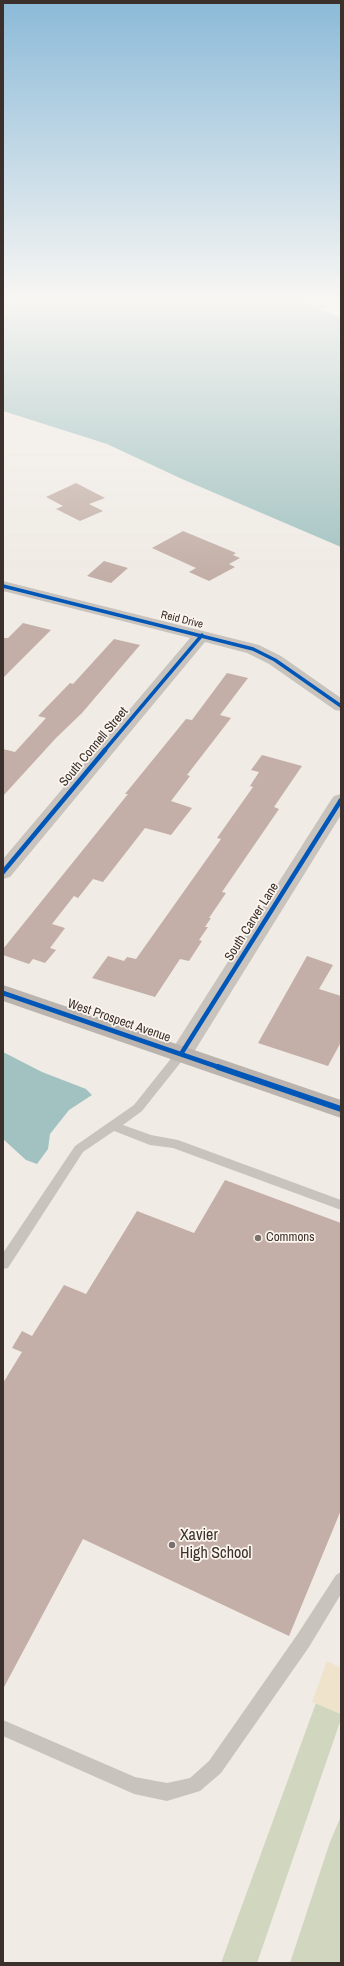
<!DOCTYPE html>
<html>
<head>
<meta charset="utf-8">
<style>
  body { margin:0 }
  #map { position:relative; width:344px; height:1966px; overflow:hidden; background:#f0ebe5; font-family:"Archivo Narrow",sans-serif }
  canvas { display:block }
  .frame { position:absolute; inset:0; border:4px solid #3b302b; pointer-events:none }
</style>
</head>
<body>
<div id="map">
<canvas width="344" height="1966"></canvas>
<div class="frame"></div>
</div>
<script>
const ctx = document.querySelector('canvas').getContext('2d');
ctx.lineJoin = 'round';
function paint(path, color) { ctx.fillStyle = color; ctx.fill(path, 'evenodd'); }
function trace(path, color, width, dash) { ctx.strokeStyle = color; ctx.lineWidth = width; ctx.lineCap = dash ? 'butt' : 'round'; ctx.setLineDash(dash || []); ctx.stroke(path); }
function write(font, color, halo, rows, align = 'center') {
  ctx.font = font + ' "Archivo Narrow",sans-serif'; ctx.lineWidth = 3.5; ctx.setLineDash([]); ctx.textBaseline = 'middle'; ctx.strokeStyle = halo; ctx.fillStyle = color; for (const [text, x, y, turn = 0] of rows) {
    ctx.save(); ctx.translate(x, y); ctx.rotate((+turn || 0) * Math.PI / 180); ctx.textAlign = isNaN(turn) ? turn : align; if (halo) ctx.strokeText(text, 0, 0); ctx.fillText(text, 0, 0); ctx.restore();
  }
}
const green = new Path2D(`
  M 316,1703 L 341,1714 L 341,1719 L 257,1963 L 221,1963 Z
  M 341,1816 L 341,1963 L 290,1963 L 330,1842 Z`);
const sand = new Path2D(`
  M 327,1661 L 341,1668 L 341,1714 L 312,1702 Z`);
const water = new Path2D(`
  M 3,299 L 286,299 L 341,317 L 341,547 L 182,479 L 107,444 L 3,411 Z
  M 3,1052 L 42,1072 L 86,1089 L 92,1095 L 69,1110 L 50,1134 L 48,1149 L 37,1164 L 26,1160 L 3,1139 Z`);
const building = new Path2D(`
  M 76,483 L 105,498 L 89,504 L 103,511 L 80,521 L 56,509 L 63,506 L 46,497 Z
  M 183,531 L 236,553 L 233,555 L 240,558 L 229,564 L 235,567 L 209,581 L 189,572 L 196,568 L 152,548 Z
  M 104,561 L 128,568 L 111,583 L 87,576 Z
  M 23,623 L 51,630 L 3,678 L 3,638 L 8,638 Z
  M 114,639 L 140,645 L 82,713 L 56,738 L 3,796 L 3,749 L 15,752 L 46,718 L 38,716 L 70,683 L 73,684 Z
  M 227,673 L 248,678 L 220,715 L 231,718 L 187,775 L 190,776 L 171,801 L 192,808 L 171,835 L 145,828 L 103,882 L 93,879 L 78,898 L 74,896 L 52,924 L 65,928 L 50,948 L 56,950 L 45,963 L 33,959 L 29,964 L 3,955 L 3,949 L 128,794 L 125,794 L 186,719 L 192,720 Z
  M 262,755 L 302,766 L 274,807 L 279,809 L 222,892 L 226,893 L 209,918 L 211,918 L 205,927 L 208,927 L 199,940 L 202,941 L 189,961 L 180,959 L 155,997 L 92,978 L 108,956 L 124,961 L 127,957 L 136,959 L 221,839 L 217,838 L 253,787 L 250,786 L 259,772 L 251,770 Z
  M 307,956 L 333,965 L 319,989 L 341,996 L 341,1042 L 328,1066 L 258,1043 Z
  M 225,1180 L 341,1223 L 341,1510 L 289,1636 L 83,1539 L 3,1689 L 3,1383 L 22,1352 L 12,1348 L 22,1331 L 32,1336 L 64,1285 L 86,1294 L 137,1211 L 194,1233 Z`);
const service = new Path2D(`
  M 181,1050 L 185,1051 L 187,1054 L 185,1057 L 142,1111 L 123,1125 L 151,1135 L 178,1140 L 341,1200 L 341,1210 L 173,1148 L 150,1145 L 114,1131 L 83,1152 L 8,1268 L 3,1269 L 3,1253 L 75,1146 L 134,1105 L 177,1051 Z
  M 341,1572 L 341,1594 L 309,1647 L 221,1773 L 200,1791 L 167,1801 L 134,1794 L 3,1736 L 3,1720 L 135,1777 L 167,1783 L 190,1778 L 209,1761 L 297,1635 L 336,1575 Z`);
const minor = new Path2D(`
  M 3,581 L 259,645 L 281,656 L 341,698 L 341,711 L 335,710 L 269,664 L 247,653 L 205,642 L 10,877 L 3,879 L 3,859 L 190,638 L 3,591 Z
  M 341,794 L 341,815 L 189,1060 L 181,1062 L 173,1060 L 169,1054 L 173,1048 L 331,800 L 334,796 Z`);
const secondary = new Path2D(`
  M 3,985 L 341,1100 L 341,1118 L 3,1001 Z`);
const cyclewayFar2 = new Path2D(`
  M 3,586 L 253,649 L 275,660 L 341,706
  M 104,751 L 202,635`);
const cyclewayFar1 = new Path2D(`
  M 3,872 L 105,750
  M 3,993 L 221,1068
  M 181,1054 L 341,800`);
const cycleway = new Path2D(`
  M 218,1067 L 341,1109`);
const markers = [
  [258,1238,4,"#7a716c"],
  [172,1545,4,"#7a716c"]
];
const farStreetnames = [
  ["Reid Drive",182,620,14]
];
const streetNames = [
  ["South Connell Street",94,747,-50],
  ["South Carver Lane",252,922,-58],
  ["West Prospect Avenue",119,1021,19]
];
const poiNames = [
  ["Commons",266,1238]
];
const nearPoinames = [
  ["Xavier",180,1536],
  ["High School",180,1554]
];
paint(green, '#d1d6bf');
paint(sand, '#efe3cc');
paint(water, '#a1c2c1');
paint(building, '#c3afa7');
paint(service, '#c9c3be');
paint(minor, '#c9c3be');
paint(secondary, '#bab3ae');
trace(cyclewayFar2, '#0057b8', 3.5);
trace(cyclewayFar1, '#0057b8', 4.5);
trace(cycleway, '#0057b8', 6);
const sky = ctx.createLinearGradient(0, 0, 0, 574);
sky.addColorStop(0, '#8bbad8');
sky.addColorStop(0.52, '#f8f6f3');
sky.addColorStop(1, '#f8f6f300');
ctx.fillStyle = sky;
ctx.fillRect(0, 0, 344, 574);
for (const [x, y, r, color] of markers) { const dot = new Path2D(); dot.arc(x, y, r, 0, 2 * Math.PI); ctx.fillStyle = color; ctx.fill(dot); trace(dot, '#fbf5ee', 1.5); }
write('11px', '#3b302b', '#fbf5ee', farStreetnames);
write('13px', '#3b302b', '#fbf5ee', streetNames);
write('13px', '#3b302b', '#fbf5ee', poiNames, 'left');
write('16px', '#3b302b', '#fbf5ee', nearPoinames, 'left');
</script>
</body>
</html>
